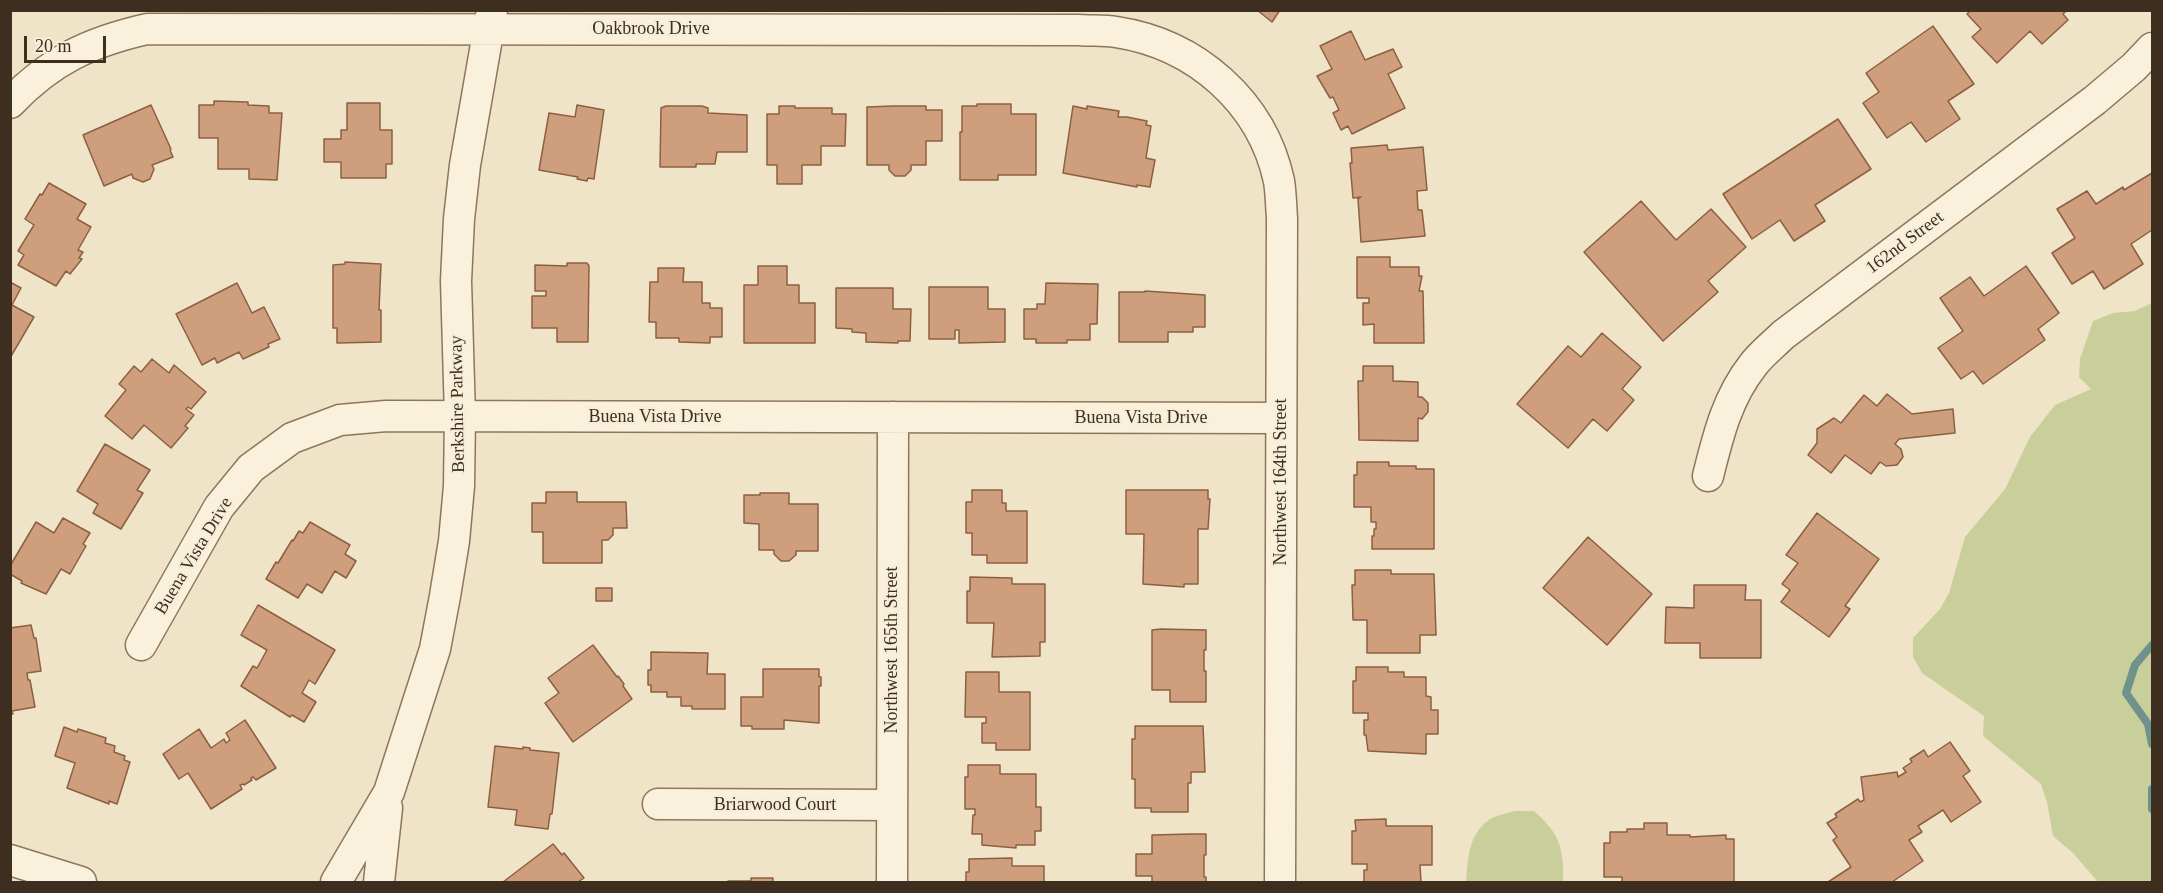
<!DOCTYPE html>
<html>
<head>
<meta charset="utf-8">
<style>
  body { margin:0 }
  #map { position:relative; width:2163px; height:893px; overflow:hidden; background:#f0e4c8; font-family:Georgia,serif }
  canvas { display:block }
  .frame { position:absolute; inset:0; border:12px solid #3d2e20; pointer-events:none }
  .scale { position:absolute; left:24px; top:36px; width:82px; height:27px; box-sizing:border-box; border:3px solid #3d2e20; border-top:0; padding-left:8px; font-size:18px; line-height:21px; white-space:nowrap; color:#3d2e20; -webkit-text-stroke:4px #f7eed8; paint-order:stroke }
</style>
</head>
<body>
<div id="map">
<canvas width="2163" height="893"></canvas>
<div class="frame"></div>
<div class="scale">20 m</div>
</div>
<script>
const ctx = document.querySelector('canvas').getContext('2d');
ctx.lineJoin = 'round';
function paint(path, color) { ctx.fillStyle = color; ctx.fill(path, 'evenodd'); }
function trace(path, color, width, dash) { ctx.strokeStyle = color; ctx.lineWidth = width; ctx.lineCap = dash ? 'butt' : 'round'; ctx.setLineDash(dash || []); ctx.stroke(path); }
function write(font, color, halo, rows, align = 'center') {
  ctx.font = font + ' Georgia,serif'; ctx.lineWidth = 5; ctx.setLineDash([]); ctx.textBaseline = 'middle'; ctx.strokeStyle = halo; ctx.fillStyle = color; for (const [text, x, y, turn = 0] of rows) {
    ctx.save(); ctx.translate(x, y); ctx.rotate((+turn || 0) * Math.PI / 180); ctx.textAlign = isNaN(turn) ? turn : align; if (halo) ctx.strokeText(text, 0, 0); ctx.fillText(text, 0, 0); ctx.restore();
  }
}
const green = new Path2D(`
  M 2152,303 L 2152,882 L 2098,882 L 2073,853 L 2053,836 L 2047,802 L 2041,784 L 1983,736 L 1984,716 L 1922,673 L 1913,657 L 1913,638 L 1940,609 L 1949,593 L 1965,537 L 2005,489 L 2030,437 L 2055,405 L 2091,389 L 2079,377 L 2080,359 L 2093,321 L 2113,313 L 2135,311 Z
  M 1515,811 L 1534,811 C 1560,834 1564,848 1563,882 L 1466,882 C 1468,859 1468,832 1492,818 C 1498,815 1508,813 1515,811 Z`);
const stream = new Path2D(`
  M 2152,645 L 2135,665 L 2126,693 L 2148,724 L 2152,744
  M 2152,789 L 2152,809`);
const building = new Path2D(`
  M 1257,10 L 1280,10 L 1272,22 Z
  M 1971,10 L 2067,10 L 2063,14 L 2068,20 L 2042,44 L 2030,31 L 1997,63 L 1972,37 L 1981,29 L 1967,14 Z
  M 1933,26 L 1974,84 L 1948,101 L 1960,119 L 1926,142 L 1911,122 L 1887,138 L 1863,103 L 1879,92 L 1866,73 Z
  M 1351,31 L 1365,60 L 1393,49 L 1402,67 L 1388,74 L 1405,108 L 1352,134 L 1348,126 L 1341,130 L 1333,113 L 1339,110 L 1333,97 L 1330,98 L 1317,76 L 1332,69 L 1320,46 Z
  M 214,101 L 248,102 L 248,105 L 269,106 L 269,113 L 282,113 L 277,180 L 249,179 L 249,169 L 218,169 L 218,138 L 199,138 L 199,105 L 214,105 Z
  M 347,103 L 380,103 L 380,130 L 392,130 L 392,164 L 386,164 L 386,178 L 341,178 L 341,162 L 324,162 L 324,139 L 341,139 L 341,130 L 347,130 Z
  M 977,104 L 1011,104 L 1011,114 L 1036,114 L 1036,175 L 998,175 L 998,180 L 960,180 L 960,132 L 962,132 L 962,106 L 977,106 Z
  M 151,105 L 171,149 L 170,150 L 173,157 L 152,165 L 154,169 L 150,179 L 143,182 L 133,178 L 132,174 L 104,186 L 83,135 Z
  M 577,105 L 604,110 L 594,179 L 588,178 L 587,181 L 577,179 L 578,177 L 539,170 L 549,113 L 575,117 Z
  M 666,106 L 702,106 L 708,108 L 708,113 L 747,115 L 747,152 L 717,152 L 715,164 L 696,164 L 696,167 L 660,167 L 661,108 Z
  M 779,106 L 795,106 L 795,108 L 832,108 L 832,114 L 846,114 L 845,146 L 821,146 L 821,165 L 802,165 L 802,184 L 777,184 L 777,165 L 767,165 L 767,114 L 779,114 Z
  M 893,106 L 926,106 L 926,110 L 942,110 L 942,141 L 926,141 L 926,165 L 911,165 L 911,170 L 905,176 L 895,176 L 889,170 L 889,165 L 867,165 L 867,107 Z
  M 1073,106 L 1087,109 L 1087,106 L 1119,111 L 1118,117 L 1127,117 L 1147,121 L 1146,125 L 1151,126 L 1146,158 L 1155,160 L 1150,187 L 1137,185 L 1137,187 L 1063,173 Z
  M 1838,119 L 1871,169 L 1815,205 L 1825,221 L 1794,241 L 1780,220 L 1752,239 L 1723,194 Z
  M 1387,145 L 1388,150 L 1423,147 L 1427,190 L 1417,191 L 1418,210 L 1422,210 L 1425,236 L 1361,242 L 1358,199 L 1361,197 L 1353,198 L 1350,163 L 1352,163 L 1351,148 Z
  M 2152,173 L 2152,230 L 2131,244 L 2143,264 L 2104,289 L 2093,271 L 2072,284 L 2052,253 L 2075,238 L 2057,209 L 2087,191 L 2096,204 L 2123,187 L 2124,190 Z
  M 49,183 L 86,204 L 77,219 L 91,227 L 78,250 L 83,252 L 79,258 L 82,259 L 70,274 L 66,271 L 56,286 L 18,265 L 24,255 L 18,251 L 34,225 L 25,219 L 40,194 L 42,195 Z
  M 1641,201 L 1676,240 L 1711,209 L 1746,247 L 1708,281 L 1718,292 L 1663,341 L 1584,252 Z
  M 1357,257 L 1390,257 L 1390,267 L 1419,267 L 1419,276 L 1422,276 L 1419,291 L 1423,291 L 1424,343 L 1374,343 L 1374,324 L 1363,325 L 1363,303 L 1369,303 L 1369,298 L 1357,298 Z
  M 345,262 L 381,264 L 379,310 L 381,310 L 381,342 L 337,343 L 337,328 L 333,328 L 333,265 L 345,264 Z
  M 567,263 L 587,263 L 589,266 L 588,342 L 557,342 L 557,328 L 532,328 L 532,296 L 546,296 L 546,291 L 535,291 L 535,265 L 567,266 Z
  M 758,266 L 787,266 L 787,285 L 799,285 L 799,303 L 815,303 L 815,343 L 744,343 L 744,285 L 758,285 Z
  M 2026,266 L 2059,313 L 2038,329 L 2045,340 L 1983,384 L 1973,371 L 1961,379 L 1938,348 L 1963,331 L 1940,298 L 1970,277 L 1984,296 Z
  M 658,268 L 684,268 L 683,282 L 702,282 L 702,303 L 710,303 L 710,308 L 722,308 L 722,337 L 710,337 L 710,343 L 679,342 L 679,338 L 656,338 L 656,322 L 649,322 L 650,282 L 658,282 Z
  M 10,282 L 21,288 L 12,305 L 34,317 L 10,358 Z
  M 237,283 L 252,313 L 264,307 L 280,339 L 268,344 L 269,347 L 243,359 L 239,352 L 217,363 L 215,358 L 202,365 L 176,314 Z
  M 1046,283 L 1098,284 L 1097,324 L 1090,324 L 1090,340 L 1067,340 L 1067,343 L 1036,343 L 1036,339 L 1024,339 L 1024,309 L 1037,309 L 1037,304 L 1045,304 Z
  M 929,287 L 988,287 L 988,309 L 1005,309 L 1005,342 L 959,343 L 959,330 L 955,330 L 955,339 L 929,339 Z
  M 836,288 L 893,288 L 893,309 L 911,309 L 910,341 L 898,341 L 898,343 L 866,342 L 866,333 L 852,332 L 852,329 L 836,328 Z
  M 1145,291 L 1205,295 L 1205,327 L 1193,327 L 1193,332 L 1168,332 L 1168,342 L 1119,342 L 1119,292 L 1145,292 Z
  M 1602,333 L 1641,367 L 1622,389 L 1634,400 L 1607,431 L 1593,419 L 1568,448 L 1517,404 L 1568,346 L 1581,357 Z
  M 152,359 L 169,373 L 174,365 L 206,392 L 191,409 L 188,407 L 186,409 L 194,415 L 185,426 L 188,428 L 171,448 L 144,425 L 132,439 L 105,416 L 126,390 L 119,384 L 134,366 L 141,372 Z
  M 1363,366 L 1393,366 L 1393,381 L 1418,382 L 1418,397 L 1422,397 L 1428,403 L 1428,412 L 1422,419 L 1418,418 L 1418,441 L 1359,440 L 1358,381 L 1363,381 Z
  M 1887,394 L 1912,414 L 1953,409 L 1955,433 L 1899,439 L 1895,444 L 1901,449 L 1903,457 L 1897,465 L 1886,466 L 1880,462 L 1871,474 L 1845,455 L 1831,473 L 1808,455 L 1817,443 L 1817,429 L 1834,418 L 1841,423 L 1864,395 L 1877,406 Z
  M 105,444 L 150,470 L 137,490 L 143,493 L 121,529 L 93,513 L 98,504 L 77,491 Z
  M 1357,462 L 1389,462 L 1389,466 L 1416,466 L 1416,469 L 1434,469 L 1434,549 L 1372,549 L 1372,536 L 1374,536 L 1374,529 L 1376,529 L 1376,522 L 1371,522 L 1371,507 L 1354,507 L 1354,475 L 1357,475 Z
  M 972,490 L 1002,490 L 1002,503 L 1006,503 L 1006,511 L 1027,511 L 1027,563 L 987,563 L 987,555 L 972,555 L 972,533 L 966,533 L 966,502 L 972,502 Z
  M 1126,490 L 1208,490 L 1208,499 L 1210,499 L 1208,529 L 1198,529 L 1198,584 L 1184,584 L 1184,587 L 1143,584 L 1144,534 L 1126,534 Z
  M 546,492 L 577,492 L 577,502 L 626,502 L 627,528 L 613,528 L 613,535 L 608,540 L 602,540 L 602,563 L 543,563 L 543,532 L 532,532 L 532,503 L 546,503 Z
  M 760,493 L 789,493 L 789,504 L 818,504 L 818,551 L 796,551 L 796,555 L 789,561 L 781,561 L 774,554 L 774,550 L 759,550 L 759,524 L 744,523 L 744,495 L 760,495 Z
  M 1817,513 L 1879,559 L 1845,606 L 1850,609 L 1829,637 L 1781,602 L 1790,590 L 1782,584 L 1798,563 L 1786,555 Z
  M 63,518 L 90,533 L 83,544 L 86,546 L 70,574 L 61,569 L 46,594 L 21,583 L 22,581 L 10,574 L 10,566 L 36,522 L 54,533 Z
  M 310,522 L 350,545 L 345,554 L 356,561 L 346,578 L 335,571 L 322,593 L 307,584 L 298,598 L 266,579 L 276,562 L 278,563 L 292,540 L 293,541 L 299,531 L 303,533 Z
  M 1588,537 L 1652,594 L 1607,645 L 1543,588 Z
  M 1355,570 L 1391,570 L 1391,574 L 1434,574 L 1436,635 L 1420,635 L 1420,653 L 1367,653 L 1367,620 L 1353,620 L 1352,585 L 1355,585 Z
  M 970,577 L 1012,578 L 1012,584 L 1045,584 L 1045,642 L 1040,642 L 1040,656 L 992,657 L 994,623 L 967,623 L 967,591 L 970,591 Z
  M 1694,585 L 1746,585 L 1745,600 L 1761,600 L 1761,658 L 1700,658 L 1700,643 L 1665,643 L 1666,607 L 1694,608 Z
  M 596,588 L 612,588 L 612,601 L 596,601 Z
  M 258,605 L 335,650 L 315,684 L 309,680 L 302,693 L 316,702 L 304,722 L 292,715 L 290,717 L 241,686 L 253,666 L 257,668 L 267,650 L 241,635 Z
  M 31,625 L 34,638 L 36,638 L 41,671 L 27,673 L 28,680 L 30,680 L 35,707 L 12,711 L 13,714 L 10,714 L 10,628 Z
  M 1161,629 L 1206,630 L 1206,650 L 1204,650 L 1204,671 L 1206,671 L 1206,702 L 1170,702 L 1170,690 L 1152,690 L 1152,630 Z
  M 593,645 L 617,677 L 618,676 L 624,684 L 623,686 L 632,699 L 573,742 L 545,703 L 559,693 L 548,678 Z
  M 651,652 L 708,653 L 707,674 L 725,674 L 725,709 L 692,709 L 692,706 L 681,706 L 681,697 L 667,697 L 667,692 L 651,692 L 651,685 L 648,685 L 648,670 L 651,670 Z
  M 1356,667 L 1388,667 L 1388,672 L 1404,672 L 1404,677 L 1426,677 L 1426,696 L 1431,697 L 1431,710 L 1438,710 L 1438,734 L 1426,734 L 1426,754 L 1368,751 L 1366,735 L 1364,735 L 1364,720 L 1368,720 L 1368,713 L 1353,713 L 1353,681 L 1356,681 Z
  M 763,669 L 819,669 L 819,677 L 821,677 L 821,686 L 819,686 L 819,723 L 784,720 L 784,729 L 752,729 L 752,726 L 741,726 L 741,697 L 763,697 Z
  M 966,672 L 999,672 L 999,692 L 1030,692 L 1030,750 L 996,750 L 996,743 L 982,743 L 982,723 L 986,723 L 986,717 L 965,717 Z
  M 245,720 L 276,768 L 256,780 L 253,777 L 251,778 L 252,780 L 244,785 L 243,784 L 240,785 L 242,789 L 211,809 L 188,773 L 179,779 L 163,754 L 199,729 L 211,748 L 224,739 L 226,743 L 230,740 L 226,733 Z
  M 1135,726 L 1203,726 L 1205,772 L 1191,772 L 1191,783 L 1188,783 L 1188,812 L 1151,812 L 1151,808 L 1135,808 L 1135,779 L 1132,779 L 1132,739 L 1135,739 Z
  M 64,727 L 77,732 L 78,729 L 106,738 L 105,743 L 115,746 L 114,752 L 125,756 L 124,760 L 130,762 L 117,804 L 109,801 L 109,804 L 67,788 L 75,763 L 55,756 Z
  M 1950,742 L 1970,771 L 1963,776 L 1981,802 L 1951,822 L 1943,810 L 1918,826 L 1922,832 L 1909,840 L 1923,861 L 1892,882 L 1828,882 L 1851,867 L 1833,840 L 1837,837 L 1827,823 L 1837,817 L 1835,814 L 1858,799 L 1860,802 L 1864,800 L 1861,777 L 1897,772 L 1898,777 L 1906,772 L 1903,768 L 1912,762 L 1910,759 L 1924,750 L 1928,757 Z
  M 495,746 L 523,749 L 523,747 L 530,748 L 530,750 L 559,753 L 552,814 L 550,814 L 548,829 L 515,825 L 517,810 L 488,807 Z
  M 968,765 L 1000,765 L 1000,774 L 1036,774 L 1036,807 L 1041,807 L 1041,831 L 1035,831 L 1035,845 L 1016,845 L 1016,848 L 982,845 L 982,834 L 972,834 L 973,815 L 975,815 L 975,809 L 965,809 L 965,777 L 968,777 Z
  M 1386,819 L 1386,826 L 1432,826 L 1432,865 L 1420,865 L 1421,882 L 1364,882 L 1364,870 L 1367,870 L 1367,864 L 1352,864 L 1352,831 L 1356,831 L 1355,820 Z
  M 1644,823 L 1667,823 L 1667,835 L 1690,835 L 1690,837 L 1726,835 L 1726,839 L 1734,839 L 1734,882 L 1622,882 L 1622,877 L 1604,877 L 1604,843 L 1610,843 L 1610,832 L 1627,832 L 1627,829 L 1644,829 Z
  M 1192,834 L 1206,834 L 1206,855 L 1204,855 L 1204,877 L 1206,877 L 1206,882 L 1152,882 L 1152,876 L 1136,876 L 1136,854 L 1152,854 L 1152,835 Z
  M 553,844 L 562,855 L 564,853 L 584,878 L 578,882 L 503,882 Z
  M 1012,858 L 1012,866 L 1044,866 L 1044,882 L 966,882 L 966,872 L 969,872 L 969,859 Z
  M 751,878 L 773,878 L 773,882 L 728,882 L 728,881 L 751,881 Z`);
const minor = new Path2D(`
  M 10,103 C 51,60 90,42 147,29 L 1079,30 C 1091,31 1104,30 1116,32 C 1196,44 1262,102 1279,181 C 1281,193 1281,206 1282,218 L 1280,882
  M 1708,476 C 1718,436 1727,398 1753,365 C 1761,354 1773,345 1783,335 L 2095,100 L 2134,67 L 2152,48
  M 141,645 L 219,507 L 251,468 L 292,438 L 340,420 L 386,416 L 1281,418
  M 658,804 L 892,805
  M 10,860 L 81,882
  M 336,882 L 389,792 L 435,649 L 445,596 L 454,541 L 459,486 L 460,416 L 456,281 L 459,219 L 465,165 L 492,10
  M 379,882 L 387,808
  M 892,882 L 893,417`);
const streetNames = [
  ["Oakbrook Drive",651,29],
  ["162nd Street",1905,243,-37],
  ["Berkshire Parkway",458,404,-91],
  ["Buena Vista Drive",655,417],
  ["Buena Vista Drive",1141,418],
  ["Northwest 164th Street",1281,482,-90],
  ["Buena Vista Drive",194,556,-59],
  ["Northwest 165th Street",892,650,-90],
  ["Briarwood Court",775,805]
];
paint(green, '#c9cf9b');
trace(stream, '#6f938a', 8);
paint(building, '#cf9f7d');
trace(building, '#8d5f41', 1.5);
trace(minor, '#8d765c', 33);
trace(minor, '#faf1dc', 30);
write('18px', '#3d2e20', '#f7eed8', streetNames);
</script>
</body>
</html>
